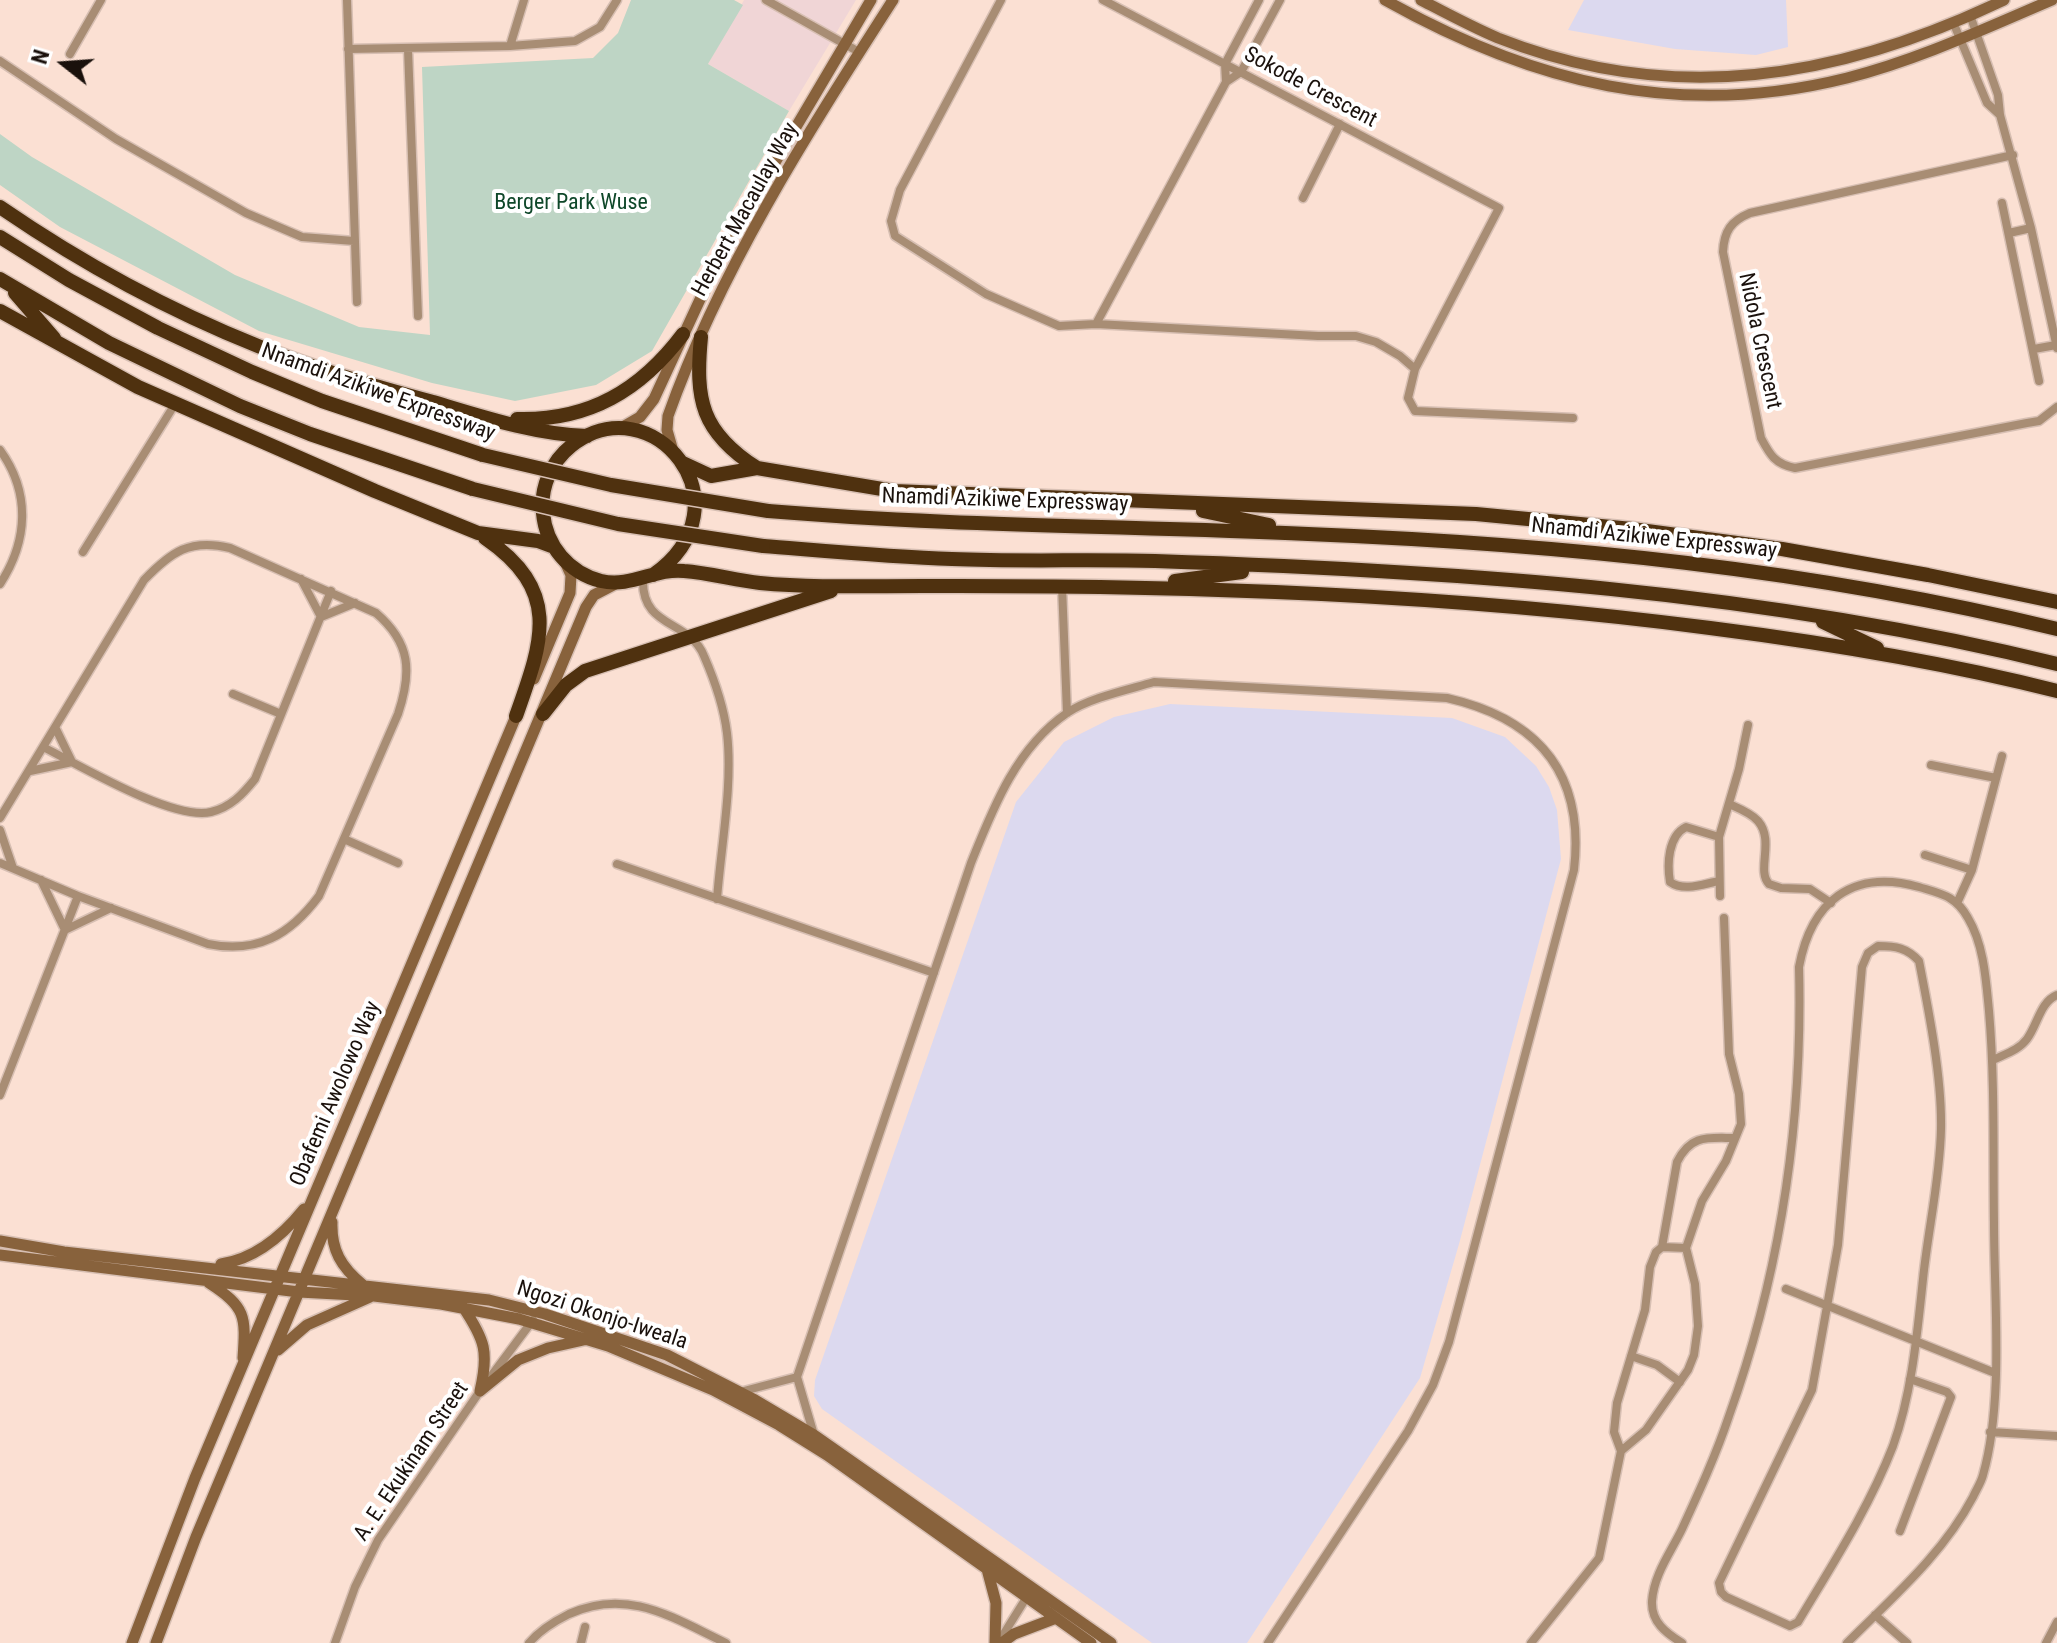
<!DOCTYPE html>
<html>
<head>
<meta charset="utf-8">
<style>
  body { margin:0 }
  #map { position:relative; width:2057px; height:1643px; overflow:hidden; background:#fbe0d3; font-family:"Roboto Condensed",sans-serif }
  canvas { display:block }
  .north { position:absolute; left:24px; top:24px; width:80px; height:80px; -webkit-text-stroke:6px #fff; paint-order:stroke; rotate:287deg; font-size:22px; font-weight:700; line-height:32px; text-align:center; color:#1a110c }
  .north::after { content:''; display:block; margin:auto; width:28px; height:36px; background:#1a110c; clip-path:polygon(50% 0,100% 100%,50% 72%,0 100%) }
</style>
</head>
<body>
<div id="map">
<canvas width="2057" height="1643"></canvas>
<div class="north">N</div>
</div>
<script>
const ctx = document.querySelector('canvas').getContext('2d');
ctx.lineJoin = 'round';
function paint(path, color) { ctx.fillStyle = color; ctx.fill(path, 'evenodd'); }
function trace(path, color, width, dash) { ctx.strokeStyle = color; ctx.lineWidth = width; ctx.lineCap = dash ? 'butt' : 'round'; ctx.setLineDash(dash || []); ctx.stroke(path); }
function write(font, color, halo, rows, align = 'center') {
  ctx.font = font + ' "Roboto Condensed",sans-serif'; ctx.lineWidth = 8; ctx.setLineDash([]); ctx.textBaseline = 'middle'; ctx.strokeStyle = halo; ctx.fillStyle = color; for (const [text, x, y, turn = 0] of rows) {
    ctx.save(); ctx.translate(x, y); ctx.rotate((+turn || 0) * Math.PI / 180); ctx.textAlign = isNaN(turn) ? turn : align; if (halo) ctx.strokeText(text, 0, 0); ctx.fillText(text, 0, 0); ctx.restore();
  }
}
const commercial = new Path2D(`
  M 744,0 L 856,0 L 789,111 L 708,64 Z`);
const industrial = new Path2D(`
  M 1584,0 L 1786,0 L 1788,47 L 1756,55 L 1675,49 L 1568,30 Z
  M 1170,704 L 1452,718 L 1505,737 L 1536,766 L 1549,787 L 1557,810 L 1561,859 L 1459,1244 L 1420,1378 L 1247,1643 L 1152,1643 L 822,1409 L 814,1396 L 815,1380 L 1016,802 L 1064,742 L 1114,717 Z`);
const green = new Path2D(`
  M 631,0 L 734,0 L 743,5 L 708,64 L 789,111 L 652,351 L 596,385 L 515,401 L 432,383 L 259,331 L 60,227 L 0,185 L 0,134 L 32,157 L 235,275 L 359,327 L 430,335 L 422,67 L 593,58 L 618,33 Z`);
const street = new Path2D(`
  M 347,0 L 357,302
  M 766,0 L 859,52
  M 1001,0 L 900,190 L 891,221 L 895,236 L 986,294 L 1059,326 L 1096,324 L 1318,336 L 1356,336 L 1376,342 L 1400,356 L 1415,369
  M 1103,0 L 1499,208 L 1415,369 L 1408,398 L 1415,411 L 1573,418
  M 1970,15 L 1998,95 L 2000,115 L 2031,228 L 2057,348
  M 1953,22 L 1987,103 L 2000,115
  M 510,46 L 524,0
  M 348,49 L 510,46 L 575,41 L 600,27 L 617,0
  M 408,49 L 418,316
  M 70,54 L 101,0
  M 0,61 L 116,139 L 246,213 L 302,237 L 354,241
  M 1226,82 L 1225,64 L 1259,0
  M 2013,155 L 1750,213 C 1731,221 1724,231 1723,252 L 1761,438 C 1770,455 1775,464 1795,468 L 2027,423 L 2039,421 L 2057,407
  M 1303,198 L 1340,124
  M 2002,203 L 2039,381
  M 2009,233 L 2031,228
  M 1096,324 L 1226,82 L 1241,72 L 1280,0
  M 2034,349 L 2056,345
  M 0,450 C 31,493 28,541 0,584
  M 83,552 L 175,404
  M 301,579 L 321,617 L 355,603
  M 643,580 C 642,629 689,619 704,656 C 714,679 724,708 727,733 C 733,785 721,846 717,899
  M 1062,586 L 1067,713
  M 233,694 L 281,714
  M 45,748 C 81,766 173,821 211,812 C 231,807 243,794 255,779 L 331,591
  M 1931,765 L 1996,778
  M 30,771 L 72,762 L 56,729
  M 1729,804 C 1738,808 1751,813 1758,821 C 1775,841 1756,870 1769,884 L 1781,888 L 1810,889 L 1831,903
  M 0,818 L 144,580 C 171,552 190,538 230,548 L 376,613 C 411,643 412,672 398,714 L 319,896 C 290,935 257,954 208,944 L 78,896 L 0,1095
  M 0,830 L 13,868
  M 344,839 L 398,863
  M 1925,855 L 1972,870
  M 0,863 L 78,896
  M 617,864 L 934,973
  M 41,880 L 65,930 L 111,908
  M 1719,881 C 1703,884 1684,892 1670,882 C 1667,864 1668,836 1686,827 L 1719,837
  M 1720,896 L 1719,837 L 1739,769 L 1748,725
  M 1958,901 L 1972,870 L 2002,756
  M 1878,946 C 1896,946 1907,948 1919,961 C 1929,1012 1942,1078 1941,1129 C 1940,1179 1928,1230 1923,1279 C 1917,1335 1912,1393 1893,1446 C 1869,1508 1832,1565 1798,1622 L 1790,1626 L 1726,1597 L 1721,1592 L 1719,1583 L 1812,1390 L 1838,1245 L 1862,967 L 1868,953 Z
  M 1993,1060 C 2005,1054 2019,1050 2027,1039 C 2038,1024 2040,1002 2057,995
  M 1662,1247 L 1677,1162 C 1691,1134 1708,1138 1735,1138
  M 1786,1289 L 1995,1373
  M 1631,1356 L 1657,1365 L 1680,1382
  M 740,1392 L 797,1377
  M 1990,1432 L 2057,1436
  M 814,1435 L 797,1377 L 971,863 C 993,808 1016,748 1067,713 C 1089,698 1127,690 1154,682 L 1447,698 C 1539,719 1585,774 1574,870 L 1449,1342 L 1433,1385 L 1408,1431 L 1268,1643
  M 1621,1451 L 1646,1430 L 1688,1370 L 1694,1355 L 1698,1326 L 1695,1284 L 1686,1248 L 1702,1201 L 1726,1161 L 1741,1124 L 1739,1094 L 1729,1054 L 1724,918
  M 1900,1531 L 1951,1397 L 1947,1392 L 1910,1379
  M 1875,1615 L 1907,1643
  M 335,1643 L 355,1587 L 378,1540 L 480,1391 L 533,1320
  M 529,1643 C 539,1631 555,1621 569,1614 C 628,1587 673,1618 726,1643
  M 581,1643 L 585,1627
  M 998,1643 L 1028,1595
  M 1531,1643 L 1599,1558 L 1621,1451 L 1614,1432 L 1617,1403 L 1645,1310 L 1650,1267 L 1656,1252 L 1662,1247 L 1686,1248
  M 1682,1643 C 1666,1633 1651,1622 1652,1601 C 1654,1574 1671,1552 1682,1529 C 1699,1492 1716,1455 1729,1416 C 1781,1271 1803,1121 1799,967 C 1811,902 1852,868 1919,887 C 1942,894 1956,896 1968,918 C 1984,945 1986,980 1989,1011 C 1995,1082 1993,1152 1994,1223 C 1994,1299 2004,1402 1983,1475 C 1981,1483 1976,1490 1973,1497 C 1943,1554 1893,1597 1847,1643
  M 2046,1643 L 2057,1622`);
const secondary = new Path2D(`
  M 1385,0 C 1533,83 1679,120 1847,78 C 1918,60 1986,28 2052,0
  M 1421,0 C 1446,13 1472,27 1498,38 C 1673,107 1839,79 2004,0
  M 621,428 L 640,417 L 654,399 L 721,254 L 871,0
  M 673,451 L 667,430 L 668,416 C 720,269 809,131 893,0
  M 534,679 L 570,593 L 571,575 L 565,562
  M 332,1222 C 331,1250 341,1267 363,1285
  M 0,1241 L 64,1252 L 489,1300 L 545,1314 L 667,1355 L 755,1400 L 814,1435 L 1111,1643
  M 0,1255 L 299,1292 L 374,1296 L 441,1304 L 519,1319 L 608,1346 L 713,1390 L 779,1425 L 827,1455 L 1091,1643
  M 221,1264 C 255,1259 283,1235 304,1209
  M 209,1283 C 246,1307 246,1316 243,1358
  M 463,1307 C 485,1340 489,1352 480,1391
  M 278,1350 L 307,1325 L 370,1297
  M 480,1391 L 518,1360 L 548,1348 L 588,1339
  M 987,1569 L 996,1603 L 995,1643
  M 132,1643 L 195,1478 L 519,709
  M 156,1643 L 196,1537 L 586,607 L 594,595 L 617,583
  M 1002,1643 L 1014,1634 L 1056,1618`);
const highway = new Path2D(`
  M 0,207 C 80,262 168,310 258,346 C 314,369 374,386 433,402 C 483,417 534,434 587,436
  M 0,237 L 69,280 L 158,328 L 252,372 L 322,401 L 483,455
  M 0,279 L 109,343 L 240,406 L 310,434 L 473,489
  M 15,293 L 54,338
  M 0,311 L 138,387 L 375,491 L 478,533 L 538,541 L 554,547
  M 701,337 C 695,400 701,432 757,468
  M 517,419 C 589,421 641,390 683,334
  M 683,463 L 711,476 L 757,468 L 894,491 L 1476,514 L 1632,529 L 1782,549 L 1928,575 L 2057,602
  M 768,511 C 948,526 1128,526 1308,534 C 1560,544 1812,569 2057,629
  M 1203,511 L 1269,525
  M 485,538 C 562,591 543,640 516,716
  M 763,546 C 826,551 889,557 952,559 C 1020,562 1087,559 1155,561 C 1457,571 1763,591 2057,664
  M 653,575 C 753,505 652,382 571,446 C 551,462 540,488 543,513 C 546,546 569,573 601,581 C 631,588 655,568 684,571 C 710,573 734,580 760,583 C 813,588 868,586 922,586 C 1185,585 1449,594 1710,628 C 1827,643 1943,662 2057,691
  M 1175,581 L 1242,572
  M 1823,622 L 1877,648
  M 543,714 L 566,685 L 585,671 L 831,591`);
const highwayBridge = new Path2D(`
  M 483,455 L 611,485 L 768,511
  M 473,489 L 618,524 L 763,546`);
const streetNames = [
  ["Sokode Crescent",1310,88,28],
  ["Herbert Macaulay Way",746,210,-61],
  ["Nidola Crescent",1759,341,78],
  ["Nnamdi Azikiwe Expressway",378,393,20],
  ["Nnamdi Azikiwe Expressway",1005,501,2],
  ["Nnamdi Azikiwe Expressway",1654,539,6],
  ["Obafemi Awolowo Way",336,1094,-67],
  ["Ngozi Okonjo-Iweala",602,1316,18],
  ["A. E. Ekukinam Street",412,1462,-56]
];
const parkNames = [
  ["Berger Park Wuse",571,203]
];
paint(commercial, '#f0d5d6');
paint(industrial, '#dcd9ef');
paint(green, '#bed5c5');
trace(street, '#d7bfb3', 11);
trace(secondary, '#d7bfb3', 14);
trace(highway, '#d7bfb3', 17);
trace(street, '#a88d74', 8);
trace(secondary, '#88623c', 11);
trace(highway, '#4f310f', 14);
trace(highwayBridge, '#d7bfb3', 17, []);
trace(highwayBridge, '#4f310f', 14);
write('22px', '#1a110c', '#fff', streetNames);
write('22px', '#0e4729', '#fff', parkNames);
</script>
</body>
</html>
